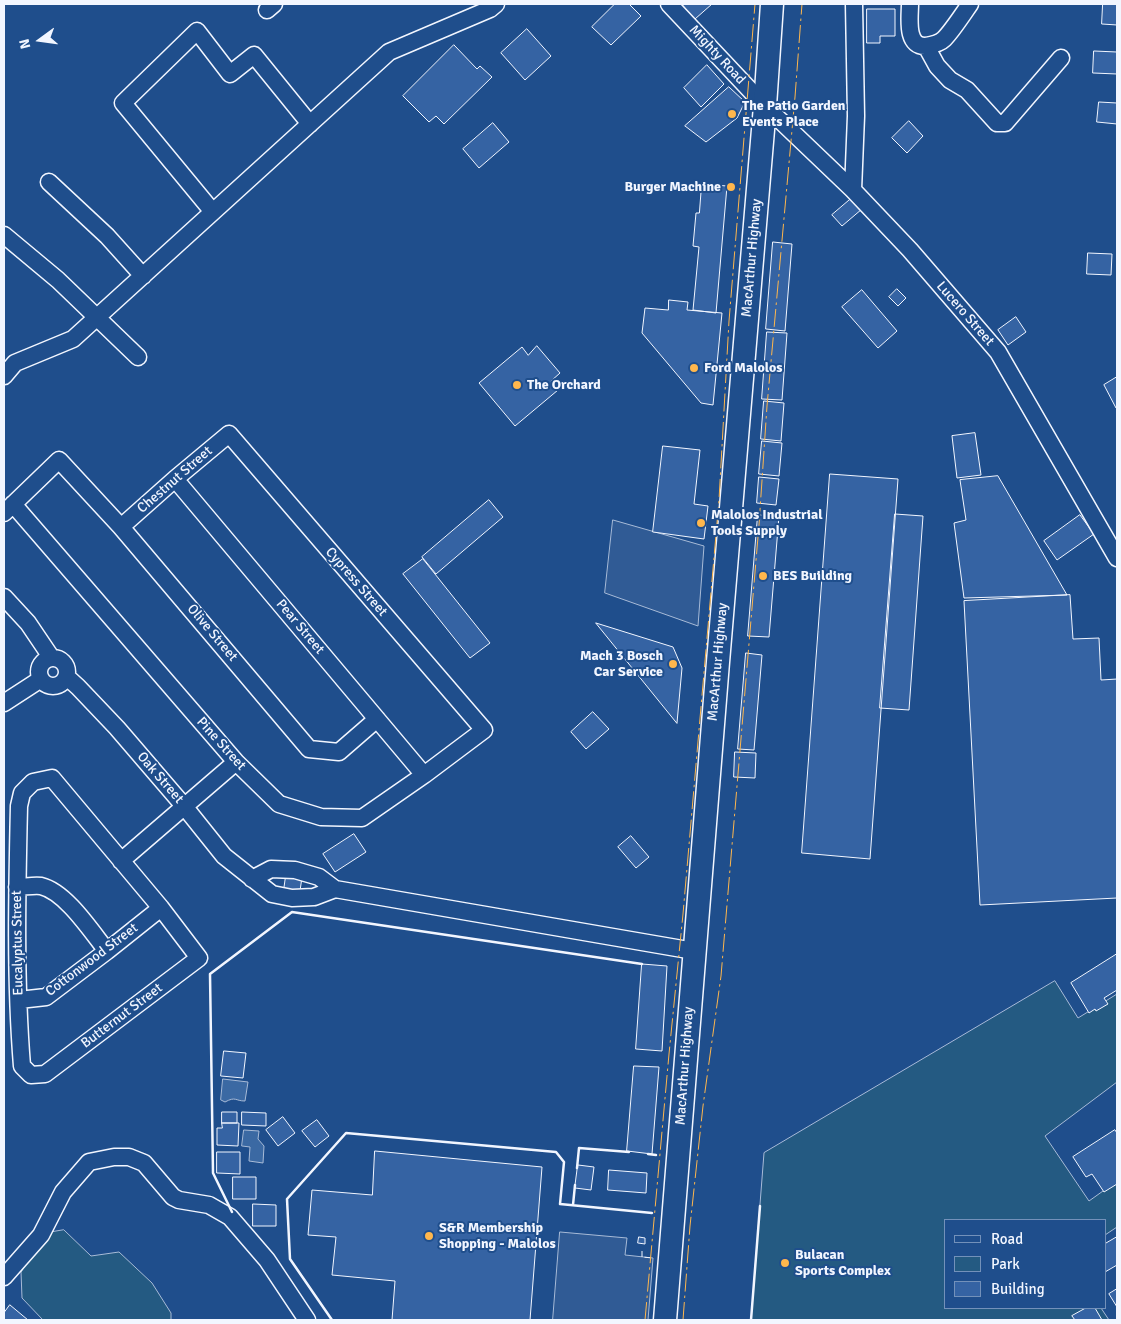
<!DOCTYPE html>
<html>
<head>
<meta charset="utf-8">
<style>
  body { margin:0 }
  #map { position:relative; width:1121px; height:1324px; overflow:hidden; background:#1f4e8c; font-family:Signika,sans-serif }
  canvas { display:block }
  .frame { position:absolute; inset:0; border:5px solid #f2f6ff; pointer-events:none }
  .legend { position:absolute; left:944px; top:1219px; width:162px; height:90px; box-sizing:border-box; background:#1f4e8c; border:1px solid #7391ba; margin:0; padding:6px 9px; list-style:none; font-size:15px; color:#f2f6ff }
  .legend li { display:flex; align-items:center; gap:10px; height:25px }
  .legend b { width:25px; border:1px solid #7391ba }
  .north { position:absolute; left:15px; top:15px; width:50px; height:50px; -webkit-text-stroke:4px #1f4e8c; paint-order:stroke; rotate:256deg; font-size:14px; font-weight:700; line-height:20px; text-align:center; color:#f2f6ff }
  .north::after { content:''; display:block; margin:auto; width:18px; height:22px; background:#f2f6ff; clip-path:polygon(50% 0,100% 100%,50% 72%,0 100%) }
</style>
</head>
<body>
<div id="map">
<canvas width="1121" height="1324"></canvas>
<div class="frame"></div>
<ul class="legend">
<li><b style="height:6px;background:#1f4e8c"></b>Road</li>
<li><b style="height:14px;background:#245a82"></b>Park</li>
<li><b style="height:14px;background:#3563a3"></b>Building</li>
</ul>
<div class="north">N</div>
</div>
<script>
const ctx = document.querySelector('canvas').getContext('2d');
ctx.lineJoin = 'round';
function paint(path, color) { ctx.fillStyle = color; ctx.fill(path, 'evenodd'); }
function trace(path, color, width, dash) { ctx.strokeStyle = color; ctx.lineWidth = width; ctx.lineCap = dash ? 'butt' : 'round'; ctx.setLineDash(dash || []); ctx.stroke(path); }
function write(font, color, halo, rows, align = 'center') {
  ctx.font = font + ' Signika,sans-serif'; ctx.lineWidth = 4; ctx.setLineDash([]); ctx.textBaseline = 'middle'; ctx.strokeStyle = halo; ctx.fillStyle = color; for (const [text, x, y, turn = 0] of rows) {
    ctx.save(); ctx.translate(x, y); ctx.rotate((+turn || 0) * Math.PI / 180); ctx.textAlign = isNaN(turn) ? turn : align; if (halo) ctx.strokeText(text, 0, 0); ctx.fillText(text, 0, 0); ctx.restore();
  }
}
const green = new Path2D(`
  M 1055,981 L 1078,1018 L 1117,994 L 1117,1082 L 1045,1136 L 1089,1201 L 1117,1181 L 1117,1227 L 1105,1235 L 1105,1220 L 945,1220 L 945,1308 L 1101,1308 L 1109,1320 L 751,1320 L 764,1153 Z
  M 64,1230 L 91,1256 L 119,1252 L 152,1283 L 171,1313 L 171,1320 L 43,1320 L 22,1298 L 21,1272 L 46,1233 Z`);
const parking = new Path2D(`
  M 613,520 L 704,546 L 698,626 L 605,593 Z
  M 560,1232 L 627,1238 L 625,1255 L 653,1258 L 648,1320 L 553,1320 Z`);
const water = new Path2D(`
  M 223,1079 L 248,1082 L 245,1101 C 235,1101 236,1096 225,1102 L 221,1100 Z
  M 244,1130 L 259,1131 L 258,1139 L 264,1146 L 263,1163 L 249,1161 L 250,1147 L 242,1146 Z`);
const building = new Path2D(`
  M 615,4 L 629,4 L 641,16 L 611,45 L 592,27 Z
  M 682,4 L 712,4 L 695,19 Z
  M 1103,4 L 1117,4 L 1117,25 L 1102,24 Z
  M 867,9 L 895,9 L 895,36 L 880,36 L 880,43 L 867,43 Z
  M 527,29 L 551,56 L 525,80 L 501,53 Z
  M 454,45 L 477,69 L 480,66 L 492,77 L 444,124 L 436,116 L 429,122 L 403,96 Z
  M 1094,51 L 1117,52 L 1117,74 L 1093,73 Z
  M 707,65 L 724,84 L 701,107 L 684,88 Z
  M 729,87 L 745,102 L 737,118 L 706,142 L 685,126 Z
  M 1099,102 L 1117,103 L 1117,124 L 1097,122 Z
  M 909,121 L 923,136 L 907,153 L 892,138 Z
  M 493,123 L 509,142 L 479,168 L 463,149 Z
  M 702,184 L 727,186 L 716,313 L 693,310 L 699,247 L 693,246 L 696,213 L 699,213 Z
  M 852,198 L 862,209 L 842,226 L 832,215 Z
  M 773,242 L 792,244 L 785,331 L 766,329 Z
  M 1088,253 L 1112,254 L 1111,275 L 1087,274 Z
  M 897,289 L 906,298 L 898,306 L 889,297 Z
  M 862,290 L 897,331 L 878,348 L 842,307 Z
  M 669,300 L 688,302 L 687,310 L 722,313 L 713,405 L 701,403 L 642,333 L 645,308 L 668,310 Z
  M 1016,317 L 1026,332 L 1008,345 L 998,330 Z
  M 767,332 L 787,333 L 782,400 L 762,399 Z
  M 537,346 L 560,373 L 551,381 L 558,390 L 515,426 L 479,383 L 522,347 L 528,355 Z
  M 1117,377 L 1117,407 L 1116,408 L 1104,385 Z
  M 764,401 L 784,403 L 781,441 L 761,439 Z
  M 975,433 L 981,475 L 957,478 L 952,436 Z
  M 762,441 L 782,443 L 779,476 L 759,474 Z
  M 663,446 L 700,450 L 694,504 L 708,506 L 704,539 L 653,532 Z
  M 830,474 L 898,479 L 870,859 L 802,853 Z
  M 998,476 L 1067,595 L 964,598 L 954,523 L 966,520 L 960,480 Z
  M 759,477 L 779,479 L 776,505 L 757,503 Z
  M 489,500 L 503,517 L 436,574 L 422,557 Z
  M 895,514 L 923,516 L 909,710 L 880,708 Z
  M 758,515 L 779,516 L 769,637 L 748,636 Z
  M 1080,515 L 1094,534 L 1057,560 L 1044,541 Z
  M 423,559 L 490,643 L 470,658 L 403,574 Z
  M 1070,595 L 1073,639 L 1099,638 L 1101,680 L 1117,679 L 1117,898 L 980,905 L 964,601 Z
  M 596,623 L 673,647 L 682,668 L 677,723 Z
  M 746,653 L 762,655 L 754,750 L 738,749 Z
  M 593,712 L 609,729 L 586,749 L 571,732 Z
  M 735,752 L 756,753 L 755,778 L 734,777 Z
  M 354,834 L 366,852 L 335,872 L 323,854 Z
  M 631,836 L 649,857 L 636,868 L 618,847 Z
  M 286,876 L 302,877 L 300,891 L 284,890 Z
  M 1117,954 L 1117,990 L 1104,998 L 1108,1004 L 1096,1011 L 1095,1009 L 1089,1013 L 1071,983 Z
  M 642,964 L 667,966 L 662,1051 L 636,1049 Z
  M 224,1051 L 246,1053 L 243,1078 L 221,1076 Z
  M 634,1066 L 659,1067 L 652,1154 L 627,1151 Z
  M 222,1112 L 237,1112 L 237,1123 L 222,1123 Z
  M 242,1112 L 266,1113 L 266,1126 L 242,1125 Z
  M 283,1117 L 295,1133 L 278,1146 L 266,1130 Z
  M 317,1120 L 329,1136 L 315,1147 L 302,1131 Z
  M 222,1123 L 239,1123 L 238,1146 L 217,1145 L 217,1128 L 222,1128 Z
  M 1115,1130 L 1117,1133 L 1117,1184 L 1104,1192 L 1092,1174 L 1086,1177 L 1073,1157 Z
  M 375,1151 L 542,1167 L 530,1320 L 392,1320 L 395,1281 L 332,1275 L 336,1237 L 308,1235 L 312,1190 L 372,1195 Z
  M 217,1152 L 240,1152 L 240,1174 L 217,1173 Z
  M 578,1165 L 594,1167 L 591,1190 L 575,1188 Z
  M 609,1170 L 647,1173 L 646,1193 L 608,1190 Z
  M 233,1177 L 256,1177 L 256,1199 L 233,1199 Z
  M 253,1204 L 276,1205 L 276,1226 L 253,1226 Z
  M 639,1237 L 645,1238 L 645,1244 L 638,1243 Z
  M 1117,1237 L 1117,1265 L 1105,1272 L 1105,1244 Z
  M 1117,1289 L 1117,1307 L 1109,1294 Z
  M 10,1305 L 28,1320 L 4,1320 L 4,1313 Z
  M 1086,1308 L 1095,1308 L 1102,1320 L 1075,1320 L 1072,1316 Z`);
const minor = new Path2D(`
  M 669,4 L 765,106 L 853,190 L 910,250 L 998,352 L 1117,558
  M 910,4 C 910,17 905,47 926,46 C 932,45 940,43 944,39 C 952,31 963,14 970,4
  M 267,10 L 274,4
  M 926,46 L 937,66 L 950,80 L 967,90 L 997,123 L 1005,123 L 1061,58
  M 49,182 L 107,236 L 143,276
  M 853,190 L 856,116 L 854,4
  M 213,212 L 123,103 L 197,31 L 230,74 L 254,55 L 310,124
  M 4,235 L 58,280 L 138,357
  M 4,376 L 15,363 L 73,339 L 389,52 L 490,9 L 496,4
  M 175,479 L 424,775
  M 13,504 L 236,762 L 279,804 L 321,817 L 362,818 L 424,775 L 484,730 L 229,434 L 175,479 L 121,527
  M 4,513 L 59,460 L 121,527 L 309,749 L 339,752 L 377,719
  M 4,597 L 28,623 L 51,657
  M39 672a14 14 0 1 1 28 0a14 14 0 1 1-28 0Z
  M 67,677 L 78,687 L 117,728 L 184,806 L 224,856 L 272,894 L 292,898 L 314,897 L 335,889
  M 4,703 L 41,679
  M 52,778 L 161,908 L 199,958 L 45,1074 L 31,1075 L 22,1066 C 15,980 17,892 19,806 L 22,793 L 33,782 Z
  M 121,861 L 236,762
  M 252,879 L 271,869 L 295,870 L 319,877 L 335,889 L 694,951
  M 17,887 C 24,887 34,885 41,886 C 66,892 91,931 107,951
  M 19,1000 L 46,997 L 107,951 L 161,908
  M 4,1277 L 41,1235 L 63,1192 L 89,1162 L 114,1157 L 129,1157 L 144,1163 L 173,1197 L 179,1200 L 209,1205 L 230,1217 L 267,1260 L 307,1320`);
const highway = new Path2D(`
  M 665,1320 L 718,662 L 765,106 L 772,4`);
const fence = new Path2D(`
  M 642,1251 L 642,1257 L 653,1258`);
const wall = new Path2D(`
  M 648,1154 L 656,1155
  M 577,1168 L 579,1148 L 629,1152
  M 573,1205 L 575,1185
  M 232,1212 L 213,1173 L 210,974 L 292,912 L 642,964
  M 332,1320 L 290,1259 L 287,1199 L 346,1133 L 556,1152 L 564,1162 L 560,1204 L 652,1213
  M 751,1320 L 760,1206`);
const power = new Path2D(`
  M 645,1320 L 669,1054 L 683,914 L 719,500 L 729,321 L 755,4
  M 683,1320 L 690,1226 L 703,1106 L 721,976 L 759,525 L 767,406 L 795,97 L 802,4`);
const markers = [
  [732,114,5,"#ffb74d"],
  [731,187,5,"#ffb74d"],
  [694,368,5,"#ffb74d"],
  [517,385,5,"#ffb74d"],
  [701,523,5,"#ffb74d"],
  [763,576,5,"#ffb74d"],
  [673,664,5,"#ffb74d"],
  [429,1236,5,"#ffb74d"],
  [785,1263,5,"#ffb74d"]
];
const streetNames = [
  ["Mighty Road",717,55,47],
  ["MacArthur Highway",752,258,-85],
  ["Lucero Street",965,314,49],
  ["Chestnut Street",175,480,-41],
  ["Cypress Street",356,582,49],
  ["Pear Street",300,627,50],
  ["Olive Street",212,633,50],
  ["MacArthur Highway",718,662,-85],
  ["Pine Street",221,744,48],
  ["Oak Street",160,778,49],
  ["Eucalyptus Street",18,943,-91],
  ["Cottonwood Street",92,960,-37],
  ["Butternut Street",122,1016,-37],
  ["MacArthur Highway",685,1066,-86]
];
const poiNames = [
  ["The Patio Garden",742,106],
  ["Events Place",742,122],
  ["Burger Machine",721,187,"right"],
  ["Ford Malolos",704,368],
  ["The Orchard",527,385],
  ["Malolos Industrial",711,515],
  ["Tools Supply",711,531],
  ["BES Building",773,576],
  ["Mach 3 Bosch",663,656,"right"],
  ["Car Service",663,672,"right"],
  ["S&R Membership",439,1228],
  ["Shopping - Malolos",439,1244],
  ["Bulacan",795,1255],
  ["Sports Complex",795,1271]
];
paint(green, '#245a82');
trace(green, '#a8bbd7', 1);
paint(parking, '#305b95');
trace(parking, '#a8bbd7', 1);
paint(water, '#3b69a3');
trace(water, '#a8bbd7', 1);
paint(building, '#3563a3');
trace(building, '#f2f6ff', 1);
trace(minor, '#f2f6ff', 19);
trace(highway, '#f2f6ff', 25);
trace(minor, '#1f4e8c', 16);
trace(highway, '#1f4e8c', 22);
trace(fence, '#f2f6ff', 1, [6, 2.5]);
trace(wall, '#f2f6ff', 2.5);
trace(power, '#ffb74d', 1, [18, 4, 2.5, 4]);
for (const [x, y, r, color] of markers) { const dot = new Path2D(); dot.arc(x, y, r, 0, 2 * Math.PI); ctx.fillStyle = color; ctx.fill(dot); trace(dot, '#1f4e8c', 2); }
write('14px', '#f2f6ff', '#1f4e8c', streetNames);
write('bold 14px', '#f2f6ff', '#1f4e8c', poiNames, 'left');
</script>
</body>
</html>
